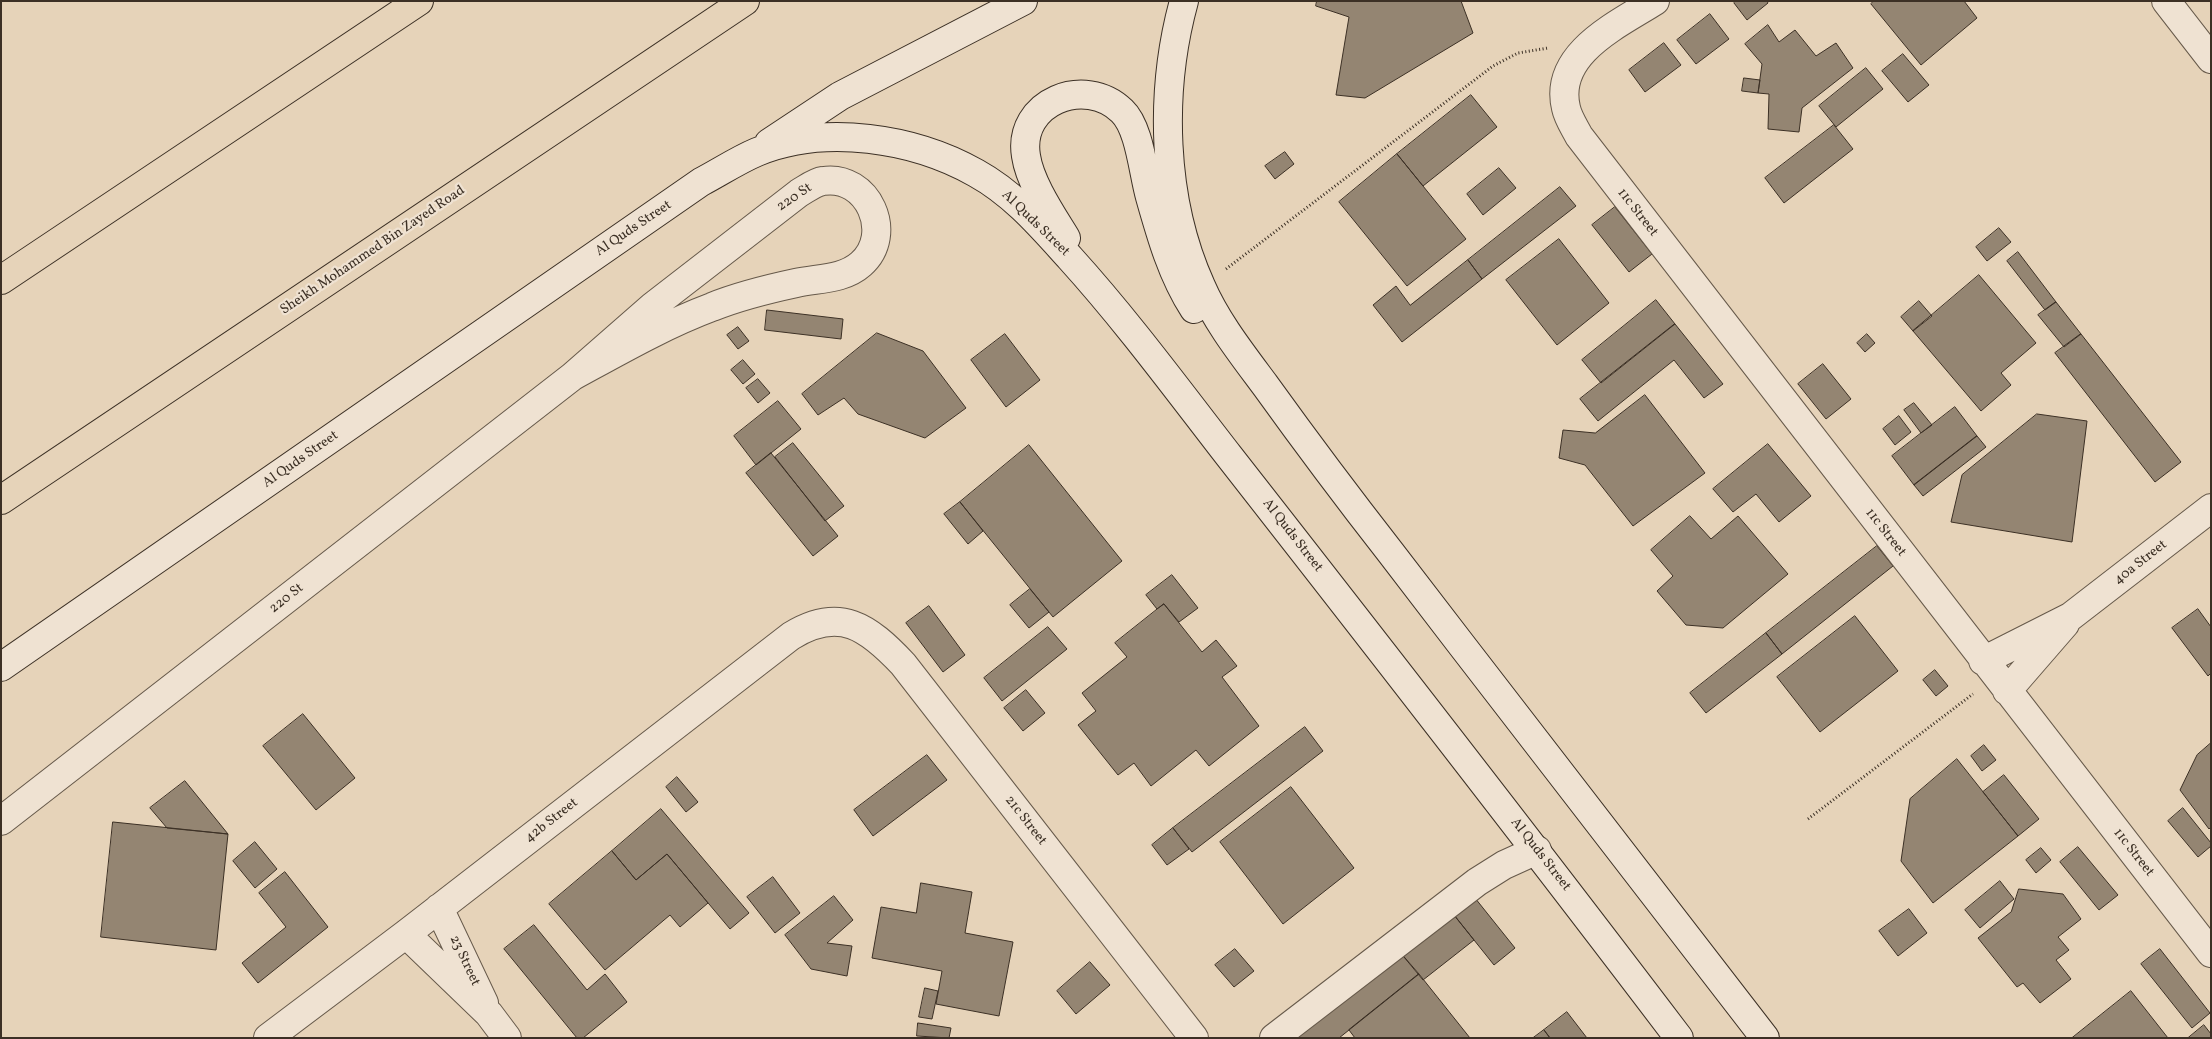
<!DOCTYPE html>
<html>
<head>
<meta charset="utf-8">
<style>
  body { margin:0 }
  #map { position:relative; width:2212px; height:1039px; overflow:hidden; background:#e6d3b9; font-family:Vollkorn,serif }
  canvas { display:block }
  .frame { position:absolute; inset:0; border:2px solid #3c3025; pointer-events:none }
</style>
</head>
<body>
<div id="map">
<canvas width="2212" height="1039"></canvas>
<div class="frame"></div>
</div>
<script>
const ctx = document.querySelector('canvas').getContext('2d');
ctx.lineJoin = 'round';
function paint(path, color) { ctx.fillStyle = color; ctx.fill(path, 'evenodd'); }
function trace(path, color, width, dash) { ctx.strokeStyle = color; ctx.lineWidth = width; ctx.lineCap = dash ? 'butt' : 'round'; ctx.setLineDash(dash || []); ctx.stroke(path); }
function write(font, color, halo, rows, align = 'center') {
  ctx.font = font + ' Vollkorn,serif'; ctx.lineWidth = 4.5; ctx.setLineDash([]); ctx.textBaseline = 'middle'; ctx.strokeStyle = halo; ctx.fillStyle = color; for (const [text, x, y, turn = 0] of rows) {
    ctx.save(); ctx.translate(x, y); ctx.rotate((+turn || 0) * Math.PI / 180); ctx.textAlign = isNaN(turn) ? turn : align; if (halo) ctx.strokeText(text, 0, 0); ctx.fillText(text, 0, 0); ctx.restore();
  }
}
const building = new Path2D(`
  M 1317,1 L 1461,1 L 1473,33 L 1365,98 L 1336,95 L 1349,17 L 1316,6 Z
  M 1736,1 L 1767,1 L 1768,3 L 1747,20 L 1734,3 Z
  M 1874,1 L 1964,1 L 1977,18 L 1921,65 L 1871,4 Z
  M 1710,14 L 1729,39 L 1696,64 L 1677,40 Z
  M 1768,25 L 1779,42 L 1795,30 L 1816,56 L 1836,43 L 1853,68 L 1802,108 L 1799,132 L 1768,129 L 1769,94 L 1758,93 L 1762,64 L 1745,44 Z
  M 1664,43 L 1681,65 L 1645,92 L 1629,70 Z
  M 1903,54 L 1929,85 L 1908,102 L 1882,71 Z
  M 1866,68 L 1883,89 L 1836,127 L 1819,106 Z
  M 1744,78 L 1760,80 L 1758,93 L 1742,91 Z
  M 1471,95 L 1497,127 L 1423,186 L 1397,154 Z
  M 1834,125 L 1853,149 L 1784,203 L 1765,178 Z
  M 1285,152 L 1294,164 L 1275,179 L 1265,166 Z
  M 1397,154 L 1466,239 L 1407,286 L 1339,202 Z
  M 1499,168 L 1516,188 L 1483,215 L 1467,194 Z
  M 1560,187 L 1576,206 L 1482,279 L 1468,260 Z
  M 1615,207 L 1652,254 L 1629,272 L 1592,225 Z
  M 1999,228 L 2011,242 L 1987,261 L 1976,247 Z
  M 1559,239 L 1609,303 L 1557,345 L 1506,280 Z
  M 2018,252 L 2056,302 L 2045,310 L 2007,261 Z
  M 1468,260 L 1482,279 L 1402,342 L 1373,305 L 1396,286 L 1410,305 Z
  M 1979,275 L 2036,343 L 2001,373 L 2011,385 L 1981,411 L 1913,331 Z
  M 1656,300 L 1675,324 L 1601,383 L 1582,360 Z
  M 1919,301 L 1932,316 L 1913,331 L 1901,317 Z
  M 2056,302 L 2081,334 L 2064,347 L 2038,315 Z
  M 767,310 L 843,319 L 841,339 L 765,330 Z
  M 1675,324 L 1723,384 L 1704,398 L 1674,360 L 1598,421 L 1580,399 Z
  M 738,327 L 749,341 L 738,349 L 727,335 Z
  M 877,333 L 923,351 L 966,408 L 925,438 L 858,414 L 844,398 L 818,415 L 802,394 Z
  M 1005,334 L 1040,380 L 1006,407 L 971,360 Z
  M 1867,334 L 1875,343 L 1865,352 L 1857,343 Z
  M 2081,334 L 2181,462 L 2155,482 L 2055,353 Z
  M 743,360 L 755,374 L 743,384 L 731,370 Z
  M 1823,364 L 1851,399 L 1826,419 L 1798,384 Z
  M 758,379 L 770,393 L 758,403 L 746,388 Z
  M 1645,395 L 1705,473 L 1633,526 L 1585,465 L 1559,458 L 1563,430 L 1595,433 Z
  M 778,401 L 801,429 L 756,465 L 734,436 Z
  M 1914,403 L 1932,425 L 1921,433 L 1904,410 Z
  M 1955,407 L 1977,436 L 1914,485 L 1892,456 Z
  M 2037,414 L 2087,421 L 2072,542 L 1951,522 L 1962,475 Z
  M 1899,416 L 1911,432 L 1895,445 L 1883,429 Z
  M 1977,436 L 1986,447 L 1923,496 L 1914,485 Z
  M 793,443 L 844,506 L 825,521 L 775,457 Z
  M 1768,444 L 1811,496 L 1779,522 L 1756,494 L 1733,512 L 1713,489 Z
  M 1029,445 L 1122,561 L 1053,617 L 960,502 Z
  M 771,453 L 838,536 L 813,556 L 746,473 Z
  M 960,502 L 983,531 L 968,544 L 944,514 Z
  M 1690,516 L 1711,539 L 1738,516 L 1788,574 L 1723,628 L 1686,625 L 1657,591 L 1673,576 L 1651,550 Z
  M 1877,546 L 1893,566 L 1782,654 L 1766,633 Z
  M 1172,575 L 1198,608 L 1179,622 L 1164,604 L 1157,609 L 1146,595 Z
  M 1030,589 L 1049,612 L 1029,628 L 1010,605 Z
  M 1164,604 L 1202,652 L 1216,640 L 1237,666 L 1222,677 L 1259,726 L 1209,766 L 1196,750 L 1151,786 L 1134,763 L 1118,775 L 1078,725 L 1096,711 L 1082,693 L 1127,657 L 1115,643 Z
  M 929,606 L 965,655 L 943,672 L 906,623 Z
  M 2198,609 L 2211,627 L 2211,673 L 2208,676 L 2172,628 Z
  M 1855,616 L 1898,671 L 1820,732 L 1777,677 Z
  M 1048,627 L 1067,649 L 1002,701 L 984,678 Z
  M 1766,633 L 1782,654 L 1706,713 L 1690,693 Z
  M 1935,670 L 1948,686 L 1936,696 L 1923,680 Z
  M 1026,690 L 1045,713 L 1023,731 L 1004,708 Z
  M 303,714 L 355,778 L 316,810 L 263,746 Z
  M 1305,727 L 1323,751 L 1192,852 L 1173,828 Z
  M 2211,743 L 2211,827 L 2209,829 L 2180,790 L 2197,755 Z
  M 1984,745 L 1996,760 L 1982,771 L 1971,756 Z
  M 927,755 L 947,780 L 873,836 L 854,810 Z
  M 1957,759 L 2018,836 L 1933,903 L 1901,861 L 1910,799 Z
  M 2004,775 L 2039,819 L 2018,836 L 1983,792 Z
  M 677,777 L 698,802 L 686,812 L 666,787 Z
  M 185,781 L 228,834 L 167,828 L 150,808 Z
  M 1291,787 L 1354,868 L 1283,924 L 1220,842 Z
  M 2183,808 L 2211,843 L 2211,846 L 2198,857 L 2168,821 Z
  M 661,809 L 749,913 L 730,929 L 667,854 L 636,880 L 612,851 Z
  M 113,822 L 228,834 L 216,950 L 101,937 Z
  M 1173,828 L 1189,849 L 1167,865 L 1152,845 Z
  M 255,842 L 277,869 L 255,888 L 233,861 Z
  M 2078,847 L 2118,895 L 2099,910 L 2060,862 Z
  M 2041,848 L 2051,860 L 2036,873 L 2026,860 Z
  M 612,851 L 636,880 L 667,854 L 708,903 L 680,927 L 670,915 L 605,970 L 549,904 Z
  M 285,872 L 328,927 L 258,983 L 242,963 L 286,927 L 259,893 Z
  M 773,877 L 800,913 L 775,933 L 747,897 Z
  M 2000,881 L 2014,899 L 1980,928 L 1965,910 Z
  M 921,883 L 972,892 L 965,933 L 1013,942 L 999,1016 L 936,1004 L 942,971 L 872,958 L 881,907 L 916,913 Z
  M 2019,889 L 2063,894 L 2081,919 L 2058,937 L 2069,950 L 2056,960 L 2071,979 L 2040,1003 L 2023,983 L 2017,987 L 1978,938 L 2011,912 Z
  M 1471,893 L 1515,948 L 1494,965 L 1450,910 Z
  M 834,896 L 853,920 L 827,943 L 852,946 L 847,976 L 811,969 L 785,935 Z
  M 1909,909 L 1927,933 L 1898,956 L 1879,931 Z
  M 1450,910 L 1474,940 L 1423,980 L 1399,951 Z
  M 534,925 L 587,990 L 605,974 L 627,1002 L 583,1038 L 577,1038 L 504,949 Z
  M 1235,949 L 1254,971 L 1234,987 L 1215,965 Z
  M 2160,949 L 2210,1013 L 2192,1028 L 2141,964 Z
  M 1399,951 L 1419,974 L 1339,1038 L 1290,1038 Z
  M 1090,962 L 1110,985 L 1076,1014 L 1057,991 Z
  M 1419,974 L 1470,1038 L 1355,1038 L 1349,1030 Z
  M 925,988 L 938,991 L 932,1019 L 919,1017 Z
  M 2131,991 L 2168,1038 L 2072,1038 Z
  M 1567,1012 L 1587,1038 L 1550,1038 L 1544,1030 Z
  M 918,1023 L 951,1028 L 949,1038 L 917,1036 Z
  M 2204,1025 L 2211,1034 L 2211,1038 L 2188,1038 Z
  M 1544,1030 L 1550,1038 L 1533,1038 Z`);
const path = new Path2D(`
  M 1226,269 L 1493,66 L 1518,53 L 1548,48
  M 1808,819 L 1973,694`);
const street = new Path2D(`
  M 1655,1 C 1617,25 1553,54 1566,108 C 1568,118 1575,128 1579,136 L 2211,953
  M 2166,1 L 2211,59
  M 1983,661 L 2070,617 L 2211,508
  M 2007,691 L 2065,624
  M 1,821 L 573,376 L 653,306 L 799,193 C 806,189 815,182 823,181 C 868,174 895,234 861,264 C 843,280 818,278 796,283 C 768,289 739,296 712,307 C 664,325 619,351 573,376
  M 439,908 L 484,1003
  M 406,934 L 489,1014 L 507,1038
  M 268,1038 L 406,934 L 791,636 C 840,606 868,627 903,664 L 1194,1038
  M 1274,1038 L 1477,882 L 1504,865 L 1537,850`);
const secondary = new Path2D(`
  M 1184,1 C 1159,92 1162,200 1201,286 C 1216,321 1242,354 1265,385 C 1306,442 1348,498 1391,553 C 1515,715 1640,876 1765,1038
  M 769,143 L 840,96 L 1023,1
  M 1066,238 C 1052,215 1030,183 1026,156 C 1017,102 1085,75 1122,111 C 1140,128 1143,173 1150,197 C 1161,236 1172,275 1194,309
  M 1,667 L 701,182 C 720,172 738,160 757,152 C 825,124 914,138 976,173 C 1014,194 1041,226 1070,258 C 1127,321 1177,389 1229,456 C 1380,649 1531,843 1679,1038`);
const highway = new Path2D(`
  M 1,280 L 419,1
  M 1,500 L 745,1`);
const streetNames = [
  ["220 St",795,198,-34],
  ["11c Street",1637,213,52],
  ["Al Quds Street",1035,224,44],
  ["Al Quds Street",634,229,-34],
  ["Sheikh Mohammed Bin Zayed Road",373,251,-34],
  ["Al Quds Street",301,460,-35],
  ["11c Street",1885,533,52],
  ["Al Quds Street",1292,536,52],
  ["40a Street",2141,563,-38],
  ["220 St",287,599,-38],
  ["42b Street",552,821,-38],
  ["21c Street",1025,821,52],
  ["11c Street",2133,853,52],
  ["Al Quds Street",1540,855,52],
  ["23 Street",464,961,65]
];
paint(building, '#948572');
trace(building, '#3c3025', 1);
trace(street, '#66594a', 30);
trace(secondary, '#3c3025', 30);
trace(highway, '#3c3025', 30);
trace(path, '#3c3025', 3, [1, 2.5]);
trace(street, '#efe2d2', 28);
trace(secondary, '#efe2d2', 28);
trace(highway, '#e6d3b9', 28);
write('14px', '#3c3025', '#efe2d2', streetNames);
</script>
</body>
</html>
